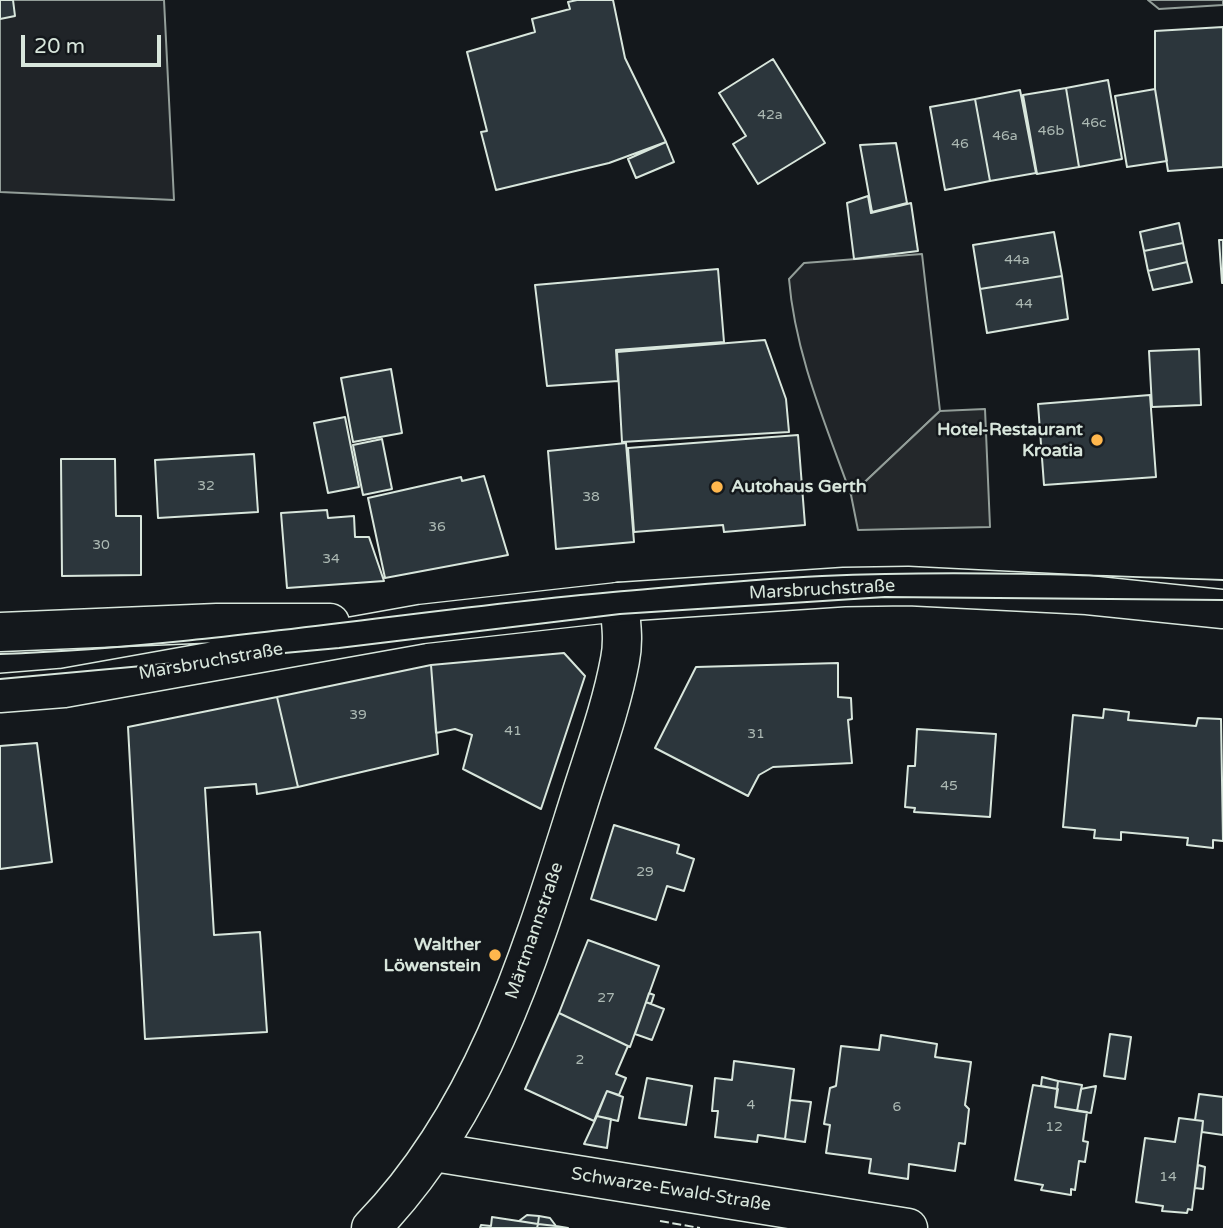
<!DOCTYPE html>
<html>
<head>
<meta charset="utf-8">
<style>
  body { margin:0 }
  #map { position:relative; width:1223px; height:1228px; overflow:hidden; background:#14181c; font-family:"Varela Round",sans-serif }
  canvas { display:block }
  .scale { position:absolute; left:21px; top:35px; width:140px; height:32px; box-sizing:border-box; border:4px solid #d8e6dc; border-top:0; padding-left:9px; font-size:21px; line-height:24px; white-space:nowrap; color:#d8e6dc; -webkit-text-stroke:5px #14181c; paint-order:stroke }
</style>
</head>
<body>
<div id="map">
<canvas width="1223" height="1228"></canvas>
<div class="scale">20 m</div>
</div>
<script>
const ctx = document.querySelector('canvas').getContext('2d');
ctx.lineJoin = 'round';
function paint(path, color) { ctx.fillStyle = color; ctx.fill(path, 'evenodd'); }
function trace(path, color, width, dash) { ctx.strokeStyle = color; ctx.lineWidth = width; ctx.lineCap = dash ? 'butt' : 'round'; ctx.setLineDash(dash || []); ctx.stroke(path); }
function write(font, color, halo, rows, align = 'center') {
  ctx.font = font + ' "Varela Round",sans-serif'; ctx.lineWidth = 5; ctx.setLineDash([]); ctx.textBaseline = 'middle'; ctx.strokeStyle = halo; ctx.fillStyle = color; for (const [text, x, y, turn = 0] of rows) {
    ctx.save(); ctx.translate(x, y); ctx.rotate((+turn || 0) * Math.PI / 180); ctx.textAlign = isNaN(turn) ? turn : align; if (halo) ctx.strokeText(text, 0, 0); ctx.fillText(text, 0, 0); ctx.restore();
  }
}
const green = new Path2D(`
  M 0,0 L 164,0 L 174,200 L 0,192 Z
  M 1148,0 L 1223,0 L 1223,5 L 1159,9 Z
  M 922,254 L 940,411 L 851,495 C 826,425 795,354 789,279 L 804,263 Z`);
const parking = new Path2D(`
  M 985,409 L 990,527 L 858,530 L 851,495 L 940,411 Z`);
const building = new Path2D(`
  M 0,0 L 13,0 L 15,16 L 0,19 Z
  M 577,0 L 613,0 L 625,58 L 666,142 L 609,163 L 496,190 L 481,132 L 487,131 L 467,52 L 535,32 L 532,19 L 570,9 L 568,2 Z
  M 1223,27 L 1223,167 L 1168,171 L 1155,89 L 1155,31 Z
  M 773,59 L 825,143 L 758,184 L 733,144 L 746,136 L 719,93 Z
  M 1108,80 L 1122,159 L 1079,167 L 1066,88 Z
  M 1066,88 L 1079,167 L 1037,174 L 1023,95 Z
  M 1155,89 L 1167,161 L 1127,167 L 1115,96 Z
  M 1020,90 L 1036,173 L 990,181 L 975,99 Z
  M 975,99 L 990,181 L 945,190 L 930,107 Z
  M 666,142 L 674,162 L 636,178 L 628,159 Z
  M 896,143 L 907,203 L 872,212 L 860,145 Z
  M 868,196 L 871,213 L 911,203 L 918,251 L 854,259 L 847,203 Z
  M 1179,223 L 1183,243 L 1144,251 L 1140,232 Z
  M 1054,232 L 1062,276 L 980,289 L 973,245 Z
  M 1219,240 L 1223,240 L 1223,283 L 1222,283 Z
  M 1183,243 L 1187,262 L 1148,271 L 1144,251 Z
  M 1187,262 L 1192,282 L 1153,290 L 1148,271 Z
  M 718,269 L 724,342 L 616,350 L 618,381 L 547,386 L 535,285 Z
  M 1062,276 L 1068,319 L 987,333 L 980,289 Z
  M 765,340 L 786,399 L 789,432 L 622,442 L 617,352 Z
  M 1199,349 L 1201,405 L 1152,407 L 1149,351 Z
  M 391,369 L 402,433 L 353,442 L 341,378 Z
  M 1150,395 L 1156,477 L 1044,485 L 1038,404 Z
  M 345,417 L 359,487 L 328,493 L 314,423 Z
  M 798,435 L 805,525 L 724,532 L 723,525 L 634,532 L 628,448 Z
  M 382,439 L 392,489 L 363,495 L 353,445 Z
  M 626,443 L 634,542 L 556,549 L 548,451 Z
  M 254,454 L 258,512 L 158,518 L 155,460 Z
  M 61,459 L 115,459 L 116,516 L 141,516 L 141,575 L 62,576 Z
  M 484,476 L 508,555 L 385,578 L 368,498 L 461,477 L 462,481 Z
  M 327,510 L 328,518 L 354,516 L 355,537 L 369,537 L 384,581 L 287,588 L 281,513 Z
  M 564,653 L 585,676 L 541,809 L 463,769 L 472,735 L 455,729 L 436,733 L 431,665 Z
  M 838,663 L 838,697 L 851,698 L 852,719 L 848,720 L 852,763 L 773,767 L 759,775 L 748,796 L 655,748 L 696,667 Z
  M 431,665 L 438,754 L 298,787 L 277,697 Z
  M 277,697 L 298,787 L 257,794 L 256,784 L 205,788 L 214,935 L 260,932 L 267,1032 L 145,1039 L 128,727 Z
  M 1104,709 L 1129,712 L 1128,720 L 1196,726 L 1198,718 L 1221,719 L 1223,841 L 1213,840 L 1213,848 L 1187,845 L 1188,838 L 1121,832 L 1121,840 L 1094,838 L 1095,830 L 1063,827 L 1073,715 L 1103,718 Z
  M 917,729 L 996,734 L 990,817 L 914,812 L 915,808 L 905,807 L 908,766 L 915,766 Z
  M 37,743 L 52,862 L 0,869 L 0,746 Z
  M 614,825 L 679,845 L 677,853 L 694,859 L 684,891 L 667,886 L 656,920 L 591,899 Z
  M 588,940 L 659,966 L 630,1047 L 559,1013 Z
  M 649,993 L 654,995 L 651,1004 L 646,1002 Z
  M 646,1002 L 664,1009 L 652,1040 L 635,1034 Z
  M 559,1013 L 628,1046 L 616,1074 L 626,1078 L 619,1095 L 607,1091 L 594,1121 L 525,1089 Z
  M 1110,1034 L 1131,1037 L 1125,1079 L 1104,1076 Z
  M 881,1035 L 937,1044 L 935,1057 L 971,1062 L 965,1105 L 969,1109 L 965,1144 L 959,1143 L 955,1171 L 909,1164 L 908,1179 L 869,1173 L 871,1159 L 826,1153 L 830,1125 L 824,1124 L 830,1088 L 836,1086 L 841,1046 L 879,1050 Z
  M 734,1061 L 794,1069 L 785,1139 L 758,1135 L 757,1142 L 715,1137 L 718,1111 L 712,1111 L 715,1078 L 732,1080 Z
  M 1042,1077 L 1058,1081 L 1057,1089 L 1041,1086 Z
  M 647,1078 L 692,1086 L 686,1125 L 639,1118 Z
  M 1058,1081 L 1082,1085 L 1077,1111 L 1055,1107 Z
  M 1033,1085 L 1058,1089 L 1055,1107 L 1087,1112 L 1083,1141 L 1088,1142 L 1085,1162 L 1079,1161 L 1075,1190 L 1071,1189 L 1071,1195 L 1041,1190 L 1043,1185 L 1015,1180 Z
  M 1096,1086 L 1091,1113 L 1077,1111 L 1081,1089 Z
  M 607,1091 L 623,1097 L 618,1121 L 597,1116 Z
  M 1199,1094 L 1223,1097 L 1223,1135 L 1202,1132 L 1203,1121 L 1195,1120 Z
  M 790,1100 L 811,1102 L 805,1142 L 785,1139 Z
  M 597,1116 L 611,1119 L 607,1148 L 584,1144 Z
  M 1179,1118 L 1203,1121 L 1192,1210 L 1188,1209 L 1187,1213 L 1162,1211 L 1163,1206 L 1136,1202 L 1145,1138 L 1175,1142 Z
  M 1198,1165 L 1205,1167 L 1203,1189 L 1195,1188 Z
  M 527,1215 L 539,1216 L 538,1224 L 519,1221 Z
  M 539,1216 L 550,1218 L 556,1226 L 538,1224 Z
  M 492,1217 L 538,1224 L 537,1228 L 480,1228 L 481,1225 L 491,1226 Z
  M 538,1224 L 556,1226 L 568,1228 L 537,1228 Z`);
const minor = new Path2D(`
  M 434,1152 L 908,1228
  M 371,1228 C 483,1113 530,957 577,808 C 592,759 611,709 620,660 C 624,641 621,621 619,602`);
const tertiary = new Path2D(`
  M 0,632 L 217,623 L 330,623
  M 0,693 L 64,688 L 422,624 L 619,602 L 844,587 L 908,586 L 1087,595 L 1223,609`);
const tram = new Path2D(`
  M 0,654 C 205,647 409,610 613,592 C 683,586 753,579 822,576 C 955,570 1090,575 1223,580
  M 0,679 L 339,648 L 620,614 L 885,597 L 1223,600`);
const fence = new Path2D(`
  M 660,1221 L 700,1228`);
const markers = [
  [1097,440,7,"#ffb74d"],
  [717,487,7,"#ffb74d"],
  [495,955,7,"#ffb74d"]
];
const numberNames = [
  ["42a",770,115],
  ["46c",1094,123],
  ["46b",1051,131],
  ["46a",1005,136],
  ["46",960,144],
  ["44a",1017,260],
  ["44",1024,304],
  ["32",206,486],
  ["38",591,497],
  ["36",437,527],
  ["30",101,545],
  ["34",331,559],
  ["39",358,715],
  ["41",513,731],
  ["31",756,734],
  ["45",949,786],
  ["29",645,872],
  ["27",606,998],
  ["2",580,1060],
  ["4",751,1105],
  ["6",897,1107],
  ["12",1054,1127],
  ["14",1168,1177]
];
const poiNames = [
  ["Hotel-Restaurant",1083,430],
  ["Kroatia",1083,451],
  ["Autohaus Gerth",731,487,"left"],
  ["Walther",481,945],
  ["Löwenstein",481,966]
];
const streetNames = [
  ["Marsbruchstraße",822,590,-3],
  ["Marsbruchstraße",211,662,-10],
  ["Märtmannstraße",535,931,-71],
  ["Schwarze-Ewald-Straße",671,1190,9]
];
paint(green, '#202428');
trace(green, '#939e99', 2);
paint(parking, '#24282b');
trace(parking, '#939e99', 2);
paint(building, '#2c363c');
trace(building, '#d8e6dc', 2);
trace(minor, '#d8e6dc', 41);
trace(tertiary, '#d8e6dc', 41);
trace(minor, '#14181c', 38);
trace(tertiary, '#14181c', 38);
trace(tram, '#d8e6dc', 2);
trace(fence, '#d8e6dc', 2, [9, 3.5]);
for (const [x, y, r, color] of markers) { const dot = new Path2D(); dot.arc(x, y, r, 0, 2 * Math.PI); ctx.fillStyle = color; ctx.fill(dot); trace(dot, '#14181c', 2.5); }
write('14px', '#adbab4', null, numberNames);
write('bold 18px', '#d8e6dc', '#14181c', poiNames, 'right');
write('18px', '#d8e6dc', '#14181c', streetNames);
</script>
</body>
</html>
